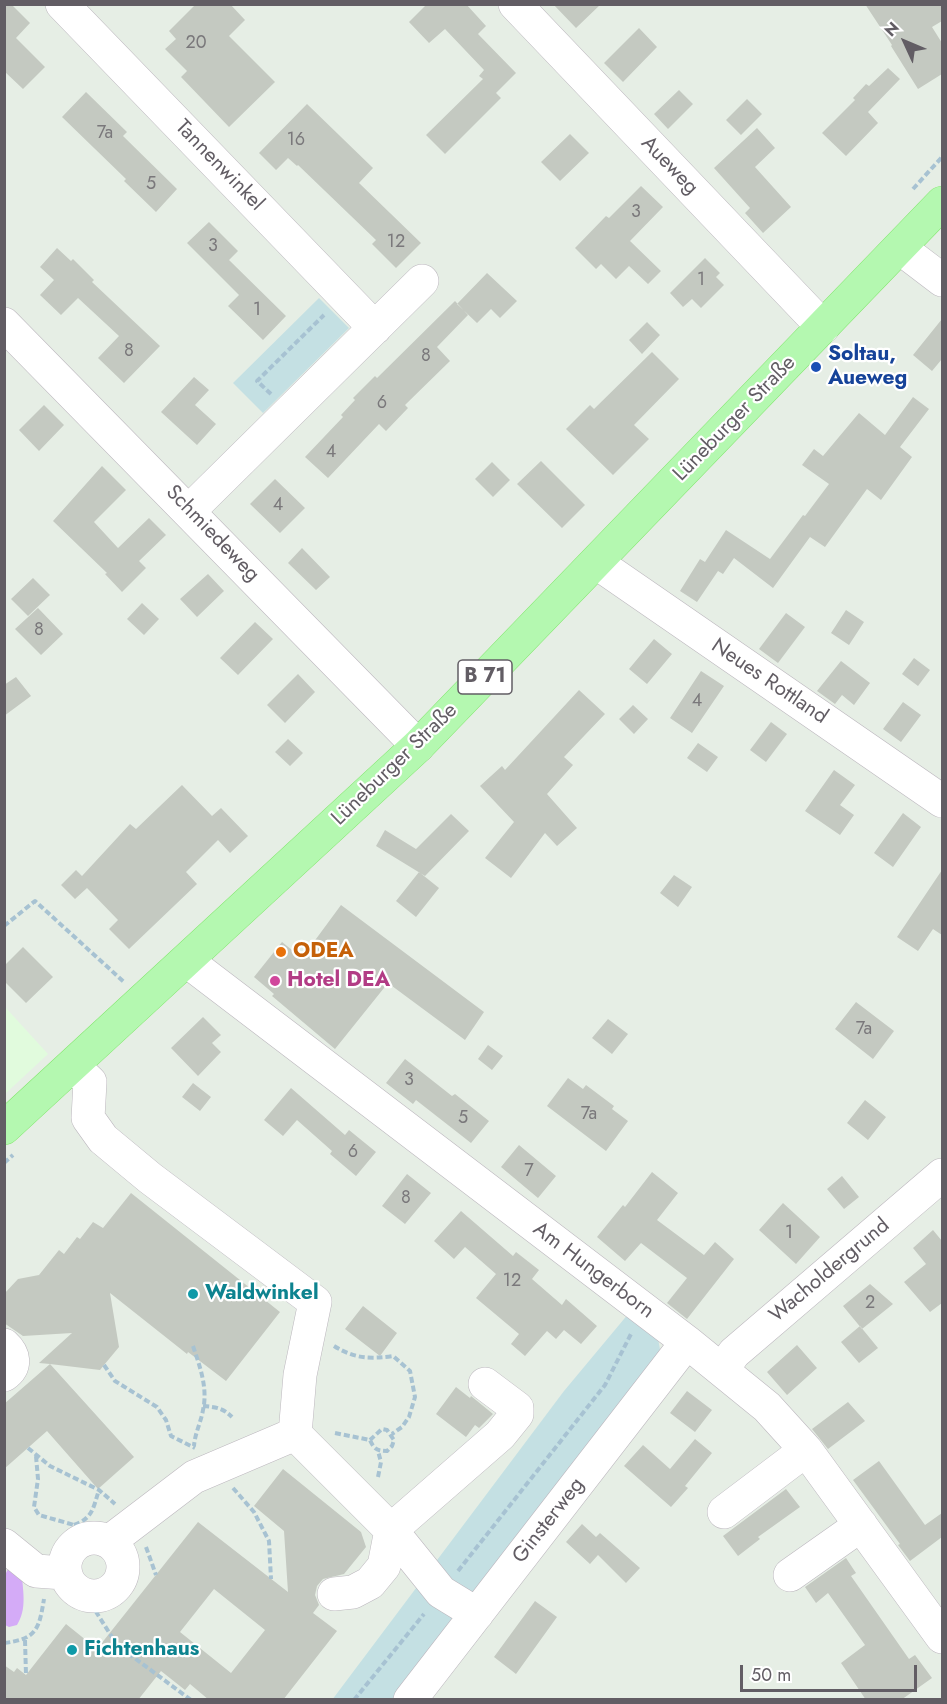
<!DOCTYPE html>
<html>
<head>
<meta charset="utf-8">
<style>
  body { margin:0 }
  #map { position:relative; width:947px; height:1704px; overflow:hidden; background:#e6eee5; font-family:Jost,sans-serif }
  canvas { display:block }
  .frame { position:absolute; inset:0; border:6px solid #625d64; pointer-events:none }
  .north { position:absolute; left:875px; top:12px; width:60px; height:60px; -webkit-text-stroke:4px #fff; paint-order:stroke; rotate:314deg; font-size:16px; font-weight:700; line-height:24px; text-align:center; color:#625d64 }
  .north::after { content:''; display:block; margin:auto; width:21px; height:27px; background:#625d64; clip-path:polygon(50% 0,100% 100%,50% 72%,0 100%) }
  .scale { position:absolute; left:740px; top:1665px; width:177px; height:27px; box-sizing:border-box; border:3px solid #625d64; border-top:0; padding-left:8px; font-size:18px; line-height:21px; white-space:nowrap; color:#625d64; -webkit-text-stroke:4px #fff; paint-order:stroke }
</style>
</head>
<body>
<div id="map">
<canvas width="947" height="1704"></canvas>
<div class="frame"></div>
<div class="north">N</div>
<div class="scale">50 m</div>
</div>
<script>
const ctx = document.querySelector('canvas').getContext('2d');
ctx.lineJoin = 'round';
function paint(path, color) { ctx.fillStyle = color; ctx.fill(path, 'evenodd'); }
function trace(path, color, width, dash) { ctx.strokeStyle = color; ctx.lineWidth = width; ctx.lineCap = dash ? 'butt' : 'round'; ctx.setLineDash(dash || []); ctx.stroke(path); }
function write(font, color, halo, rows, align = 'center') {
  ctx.font = font + ' Jost,sans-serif'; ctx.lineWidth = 4.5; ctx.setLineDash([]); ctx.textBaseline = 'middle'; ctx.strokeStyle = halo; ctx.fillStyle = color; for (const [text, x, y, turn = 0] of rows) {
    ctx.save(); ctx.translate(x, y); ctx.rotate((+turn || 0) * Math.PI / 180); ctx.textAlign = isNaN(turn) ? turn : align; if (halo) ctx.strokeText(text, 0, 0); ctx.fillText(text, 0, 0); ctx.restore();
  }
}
const commercial = new Path2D(`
  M 5,1007 L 48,1054 L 5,1094 Z`);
const green = new Path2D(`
  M 319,298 L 349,328 L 263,413 L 233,383 Z
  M 629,1313 L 657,1333 L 661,1355 L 397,1699 L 332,1700 L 564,1391 Z`);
const water = new Path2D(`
  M 8,1569 L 22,1575 C 23,1593 27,1609 17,1625 L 9,1627 L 5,1625 L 5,1575 Z`);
const building = new Path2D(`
  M 4,4 L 11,4 L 30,23 L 16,38 L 45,67 L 23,89 L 4,71 Z
  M 196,4 L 230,4 L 245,20 L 229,36 L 275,82 L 229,127 L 181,77 L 187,71 L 165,49 L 176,39 L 169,31 Z
  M 427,4 L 466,4 L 486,26 L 478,34 L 516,73 L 496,93 L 501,98 L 445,154 L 426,135 L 483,79 L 479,76 L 484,70 L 445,29 L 429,43 L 409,22 Z
  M 553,4 L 601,4 L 576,28 Z
  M 865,4 L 942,4 L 942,21 L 932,27 L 942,43 L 942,74 L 918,89 L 891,46 L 892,45 Z
  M 639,28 L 657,47 L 623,82 L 604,63 Z
  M 888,68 L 900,79 L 868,112 L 878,123 L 846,156 L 822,133 L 855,100 L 853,98 L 866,84 L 869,86 Z
  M 679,90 L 693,104 L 668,129 L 654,114 Z
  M 86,92 L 127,132 L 123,136 L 177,189 L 156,212 L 124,181 L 126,179 L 62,117 Z
  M 747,99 L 762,114 L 741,135 L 726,120 Z
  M 307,104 L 373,168 L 359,183 L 421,243 L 396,268 L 372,244 L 376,240 L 298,165 L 297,166 L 288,158 L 276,170 L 259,153 Z
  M 757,128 L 775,148 L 755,167 L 791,207 L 763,233 L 745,213 L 750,208 L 714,168 Z
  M 570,134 L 589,153 L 560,181 L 541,162 Z
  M 641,186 L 663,207 L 630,241 L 661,271 L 648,284 L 629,266 L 616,279 L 601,264 L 596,269 L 575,248 L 606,216 L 609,218 Z
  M 209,222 L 238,251 L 229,260 L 286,316 L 263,340 L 228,306 L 239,295 L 187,243 Z
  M 57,248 L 71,261 L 73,259 L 94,280 L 92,282 L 160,346 L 124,383 L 98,358 L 119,336 L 78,298 L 61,315 L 40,295 L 54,280 L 40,267 Z
  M 705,258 L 720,273 L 716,277 L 724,285 L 701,308 L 692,299 L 683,307 L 670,293 Z
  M 487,273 L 517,301 L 500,318 L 491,309 L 477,323 L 457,304 Z
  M 455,301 L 468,315 L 437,347 L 450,361 L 405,405 L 408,408 L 386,431 L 379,424 L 328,478 L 305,457 L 343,417 L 341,415 L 355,400 L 353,398 L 375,376 L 377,378 Z
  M 942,319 L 942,359 L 932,371 L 913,355 Z
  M 647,322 L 660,335 L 642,354 L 629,340 Z
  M 652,352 L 679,379 L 634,425 L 649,439 L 613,475 L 566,429 L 590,405 L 594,409 Z
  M 194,377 L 209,390 L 195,405 L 216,424 L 197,445 L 161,412 Z
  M 913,397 L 929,409 L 900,447 L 912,457 L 881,500 L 867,489 L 825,547 L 810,537 L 773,588 L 734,558 L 723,574 L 718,571 L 697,602 L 680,591 L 700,559 L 705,562 L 726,530 L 770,559 L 803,515 L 805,516 L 829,484 L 802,465 L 814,449 L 823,456 L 859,413 L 885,435 Z
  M 44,405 L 64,425 L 39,451 L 19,430 Z
  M 541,461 L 585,505 L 562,528 L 517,484 Z
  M 492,462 L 510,480 L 493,497 L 475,479 Z
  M 102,466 L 126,490 L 94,522 L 118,548 L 149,518 L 166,535 L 139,561 L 146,568 L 122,592 L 105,574 L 107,573 L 53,521 Z
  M 275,479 L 305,508 L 280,533 L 250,504 Z
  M 302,548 L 330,577 L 316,590 L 288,563 Z
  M 208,574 L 224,591 L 197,617 L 180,599 Z
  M 33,578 L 50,595 L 28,616 L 11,599 Z
  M 142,603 L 159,619 L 144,635 L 127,619 Z
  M 38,608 L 63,634 L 41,655 L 15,629 Z
  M 846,610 L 864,622 L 849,645 L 831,633 Z
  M 786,613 L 805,627 L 778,663 L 759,649 Z
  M 255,622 L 273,639 L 238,675 L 220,658 Z
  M 654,639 L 672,654 L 647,684 L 629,669 Z
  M 914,658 L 930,670 L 918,686 L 902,674 Z
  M 841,661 L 870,683 L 854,705 L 842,695 L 835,704 L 817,691 Z
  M 701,671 L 724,686 L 692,733 L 670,718 Z
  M 298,674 L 315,692 L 285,723 L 267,705 Z
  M 16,677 L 31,696 L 4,716 L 4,685 Z
  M 579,690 L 605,714 L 564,757 L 573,765 L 547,794 L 577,828 L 557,846 L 545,833 L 511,878 L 485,858 L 514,822 L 480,786 L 502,766 L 505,770 Z
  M 903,702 L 921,715 L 901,742 L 883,729 Z
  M 633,705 L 648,719 L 634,734 L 619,719 Z
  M 771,722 L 787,734 L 766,762 L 750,750 Z
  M 288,739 L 303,753 L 290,766 L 275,752 Z
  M 698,743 L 718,757 L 707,772 L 687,758 Z
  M 834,770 L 855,785 L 840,805 L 854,815 L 840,835 L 805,811 Z
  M 182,785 L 212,816 L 221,808 L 248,836 L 230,853 L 218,840 L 186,872 L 197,884 L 129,949 L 109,929 L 118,920 L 87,888 L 75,899 L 61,885 L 76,870 L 82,876 L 130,824 L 136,829 Z
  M 903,813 L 921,827 L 893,867 L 874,853 Z
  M 451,814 L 469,831 L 425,876 L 376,846 L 385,830 L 416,849 Z
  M 942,870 L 942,935 L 933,929 L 918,951 L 897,937 Z
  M 419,872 L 439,888 L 416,917 L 396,901 Z
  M 674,875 L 692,887 L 678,907 L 660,893 Z
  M 341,905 L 484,1012 L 465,1040 L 388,983 L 335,1049 L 272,996 L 274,994 L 254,977 L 282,942 L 302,958 Z
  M 23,947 L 53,977 L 26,1003 L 4,981 L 4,966 Z
  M 856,1002 L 894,1031 L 873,1059 L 835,1029 Z
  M 203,1017 L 221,1035 L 212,1043 L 221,1052 L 198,1076 L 171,1048 Z
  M 608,1019 L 628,1034 L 612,1054 L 592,1038 Z
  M 488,1045 L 503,1056 L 492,1070 L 478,1059 Z
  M 405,1059 L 452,1096 L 455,1094 L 489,1121 L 471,1143 L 416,1100 L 413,1104 L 386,1083 Z
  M 568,1078 L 583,1089 L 586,1085 L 614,1106 L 612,1109 L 628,1121 L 606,1151 L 547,1106 Z
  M 193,1083 L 211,1097 L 200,1111 L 182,1097 Z
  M 291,1088 L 345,1135 L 349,1130 L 376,1152 L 356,1176 L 330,1154 L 332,1151 L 297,1120 L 283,1136 L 264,1120 Z
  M 865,1100 L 886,1117 L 868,1140 L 847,1123 Z
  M 519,1145 L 556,1176 L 538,1198 L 501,1167 Z
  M 652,1172 L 678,1193 L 657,1220 L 704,1255 L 715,1242 L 734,1259 L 687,1319 L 667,1303 L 687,1278 L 641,1243 L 625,1261 L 597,1237 L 623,1205 L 625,1207 Z
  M 407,1174 L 431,1193 L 405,1224 L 382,1206 Z
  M 842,1176 L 859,1197 L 844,1209 L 827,1189 Z
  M 131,1193 L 280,1312 L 226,1381 L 188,1352 L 187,1354 L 110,1293 L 119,1347 L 104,1365 L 100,1370 L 50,1364 L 134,1457 L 98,1489 L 47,1431 L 4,1469 L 4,1404 L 50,1364 L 39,1363 L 72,1333 L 23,1336 L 4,1323 L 4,1294 L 18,1279 L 39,1275 L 59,1250 L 64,1254 L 77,1237 L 80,1239 L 93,1222 L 103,1228 Z
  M 783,1203 L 820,1237 L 796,1264 L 759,1230 Z
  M 461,1211 L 513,1256 L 516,1252 L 539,1270 L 532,1279 L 562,1305 L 566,1299 L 597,1326 L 581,1344 L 564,1330 L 556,1339 L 547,1331 L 525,1356 L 511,1344 L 519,1334 L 476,1298 L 496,1274 L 465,1247 L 454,1259 L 434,1241 Z
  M 933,1230 L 942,1241 L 942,1303 L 930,1312 L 904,1282 L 926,1264 L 913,1248 Z
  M 870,1284 L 893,1304 L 862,1329 L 843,1306 Z
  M 363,1306 L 397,1333 L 380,1356 L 345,1329 Z
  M 860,1326 L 878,1348 L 859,1363 L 841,1342 Z
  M 797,1345 L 817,1368 L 787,1395 L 767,1372 Z
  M 456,1387 L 470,1398 L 471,1396 L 493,1414 L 479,1428 L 475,1425 L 466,1437 L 436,1414 Z
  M 687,1391 L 712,1410 L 695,1432 L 670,1413 Z
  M 848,1402 L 865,1421 L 828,1449 L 812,1429 Z
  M 695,1439 L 712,1453 L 685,1486 L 688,1488 L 671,1507 L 624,1466 L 643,1445 L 670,1469 Z
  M 879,1461 L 925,1525 L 942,1513 L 942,1537 L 910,1561 L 898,1545 L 900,1544 L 853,1480 Z
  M 283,1469 L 361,1532 L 366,1547 L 344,1574 L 323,1579 L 317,1586 L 315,1595 L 319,1605 L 313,1613 L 337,1631 L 283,1700 L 209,1700 L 190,1684 L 185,1690 L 161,1671 L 138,1700 L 4,1700 L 4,1665 L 14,1672 L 17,1668 L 26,1675 L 66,1624 L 97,1649 L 198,1522 L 288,1592 L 284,1531 L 254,1506 ZM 214,1589 L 265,1630 L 231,1673 L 180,1632 Z
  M 786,1489 L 800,1507 L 758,1537 L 760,1539 L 738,1556 L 723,1536 Z
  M 582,1524 L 596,1537 L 600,1533 L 640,1568 L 626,1583 L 598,1555 L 590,1564 L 566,1542 Z
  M 846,1558 L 856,1573 L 851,1576 L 909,1659 L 915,1655 L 932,1678 L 901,1700 L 866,1700 L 841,1663 L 865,1645 L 828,1593 L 816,1603 L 805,1587 Z
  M 535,1601 L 557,1617 L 516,1674 L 494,1657 Z`);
const path = new Path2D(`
  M 913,189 L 942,157
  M 271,394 L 257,381 L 324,315
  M 4,926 L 35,901 L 124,982
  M 4,1163 L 13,1155
  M 193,1346 C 200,1367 208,1388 203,1410 C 201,1422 195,1433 194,1446
  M 334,1346 C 355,1359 370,1359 393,1356 L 410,1371 L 415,1397 L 409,1417 L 402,1427 L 392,1434
  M 104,1365 L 115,1381 L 157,1407 L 166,1420 L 171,1436 L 195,1448
  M 203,1406 C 216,1407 223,1408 232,1417
  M 335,1433 L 370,1440 C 374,1449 377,1451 387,1451 L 392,1446 L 394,1440 L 387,1430 L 382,1429 L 370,1440
  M 28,1448 L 50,1466 L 99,1490 L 115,1504
  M 36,1456 L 38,1479 L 34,1507 L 39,1515 L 74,1525 L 82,1540
  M 378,1477 L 381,1462 L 378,1451
  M 233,1488 L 254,1512 L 269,1541 L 271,1579
  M 74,1525 C 93,1518 93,1508 99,1490
  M 146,1547 L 156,1575
  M 458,1571 L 605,1385 L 632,1332
  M 86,1596 L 117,1645 L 191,1700
  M 25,1640 L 26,1675
  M 4,1643 C 37,1639 39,1629 44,1599
  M 354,1700 L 424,1614`);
const minor = new Path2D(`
  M 62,4 L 375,328
  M 515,4 L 823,327
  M 900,248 L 942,280
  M 4,324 L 418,746
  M 189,511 L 422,281
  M 597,563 L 942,801
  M 187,961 L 687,1342 L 767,1407 L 806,1450 L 942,1637
  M 73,1066 L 90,1082 L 88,1118 L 103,1139 L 150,1178 L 315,1302 L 300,1375 L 295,1434 L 391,1530 L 441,1592 L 477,1614
  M 4,1345 C 14,1354 17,1366 4,1375
  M 722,1370 L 734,1353 L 942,1175
  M 724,1512 L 806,1450
  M65 1567a29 29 0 1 1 58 0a29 29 0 1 1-58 0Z
  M 110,1541 L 194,1477 L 295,1434
  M 4,1545 L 36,1571 L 64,1573
  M 790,1575 L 861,1525
  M 334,1594 L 353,1592 L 370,1583 L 384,1566 L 391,1530 L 500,1435 L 517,1414 L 517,1408 L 485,1384
  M 410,1700 L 687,1342`);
const major = new Path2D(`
  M 4,1128 L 418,746 L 942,203`);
const markers = [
  [816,367,6,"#1a4fb4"],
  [281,952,6,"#e8710a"],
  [275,981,6,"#d1479c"],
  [193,1294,6,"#0f9aa8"],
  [72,1650,6,"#0f9aa8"]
];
const numberNames = [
  ["20",196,44],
  ["7a",105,134],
  ["16",296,141],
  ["5",151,185],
  ["3",636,213],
  ["12",396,243],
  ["3",213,247],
  ["1",701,281],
  ["1",257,311],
  ["8",129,352],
  ["8",426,357],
  ["6",382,404],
  ["4",331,453],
  ["4",278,506],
  ["8",39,631],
  ["4",697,702],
  ["7a",864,1030],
  ["3",409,1081],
  ["7a",589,1115],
  ["5",463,1119],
  ["6",353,1153],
  ["7",529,1172],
  ["8",406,1199],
  ["1",789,1234],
  ["12",512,1282],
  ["2",870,1304]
];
const shields = [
  [485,677,54]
];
const shieldNames = [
  ["B 71",485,677]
];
const streetNames = [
  ["Tannenwinkel",219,166,46],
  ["Aueweg",669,166,46],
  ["Lüneburger Straße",735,419,-46],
  ["Schmiedeweg",212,534,46],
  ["Neues Rottland",769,682,34],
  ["Lüneburger Straße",395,765,-44],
  ["Am Hungerborn",593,1271,37],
  ["Wacholdergrund",830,1271,-40],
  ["Ginsterweg",549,1521,-52]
];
const transitNames = [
  ["Soltau,",828,355],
  ["Aueweg",828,379]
];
const foodNames = [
  ["ODEA",293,952]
];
const hotelNames = [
  ["Hotel DEA",287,981]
];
const cultureNames = [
  ["Waldwinkel",205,1294],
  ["Fichtenhaus",84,1650]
];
paint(commercial, '#e1fbdd');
paint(green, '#c4e0e3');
paint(water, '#d4abf7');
paint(building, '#c4c9c1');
trace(minor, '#bcb7be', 34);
trace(major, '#7de567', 34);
trace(path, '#a7c2d2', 4, [6, 3]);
trace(minor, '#fff', 33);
trace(major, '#b4f8b0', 33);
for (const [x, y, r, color] of markers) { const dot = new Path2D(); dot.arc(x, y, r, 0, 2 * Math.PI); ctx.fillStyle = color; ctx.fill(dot); trace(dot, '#fff', 2); }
write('18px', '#7a787b', null, numberNames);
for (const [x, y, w] of shields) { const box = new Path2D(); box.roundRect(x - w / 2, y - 17, w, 34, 4.5); ctx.fillStyle = '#fff'; ctx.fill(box); trace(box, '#625d64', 1.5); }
write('bold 20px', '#625d64', null, shieldNames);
write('21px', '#625d64', '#fff', streetNames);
write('bold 21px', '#164399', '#fff', transitNames, 'left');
write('bold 21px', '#c56008', '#fff', foodNames, 'left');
write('bold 21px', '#b23c85', '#fff', hotelNames, 'left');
write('bold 21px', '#0d838f', '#fff', cultureNames, 'left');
</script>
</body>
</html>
